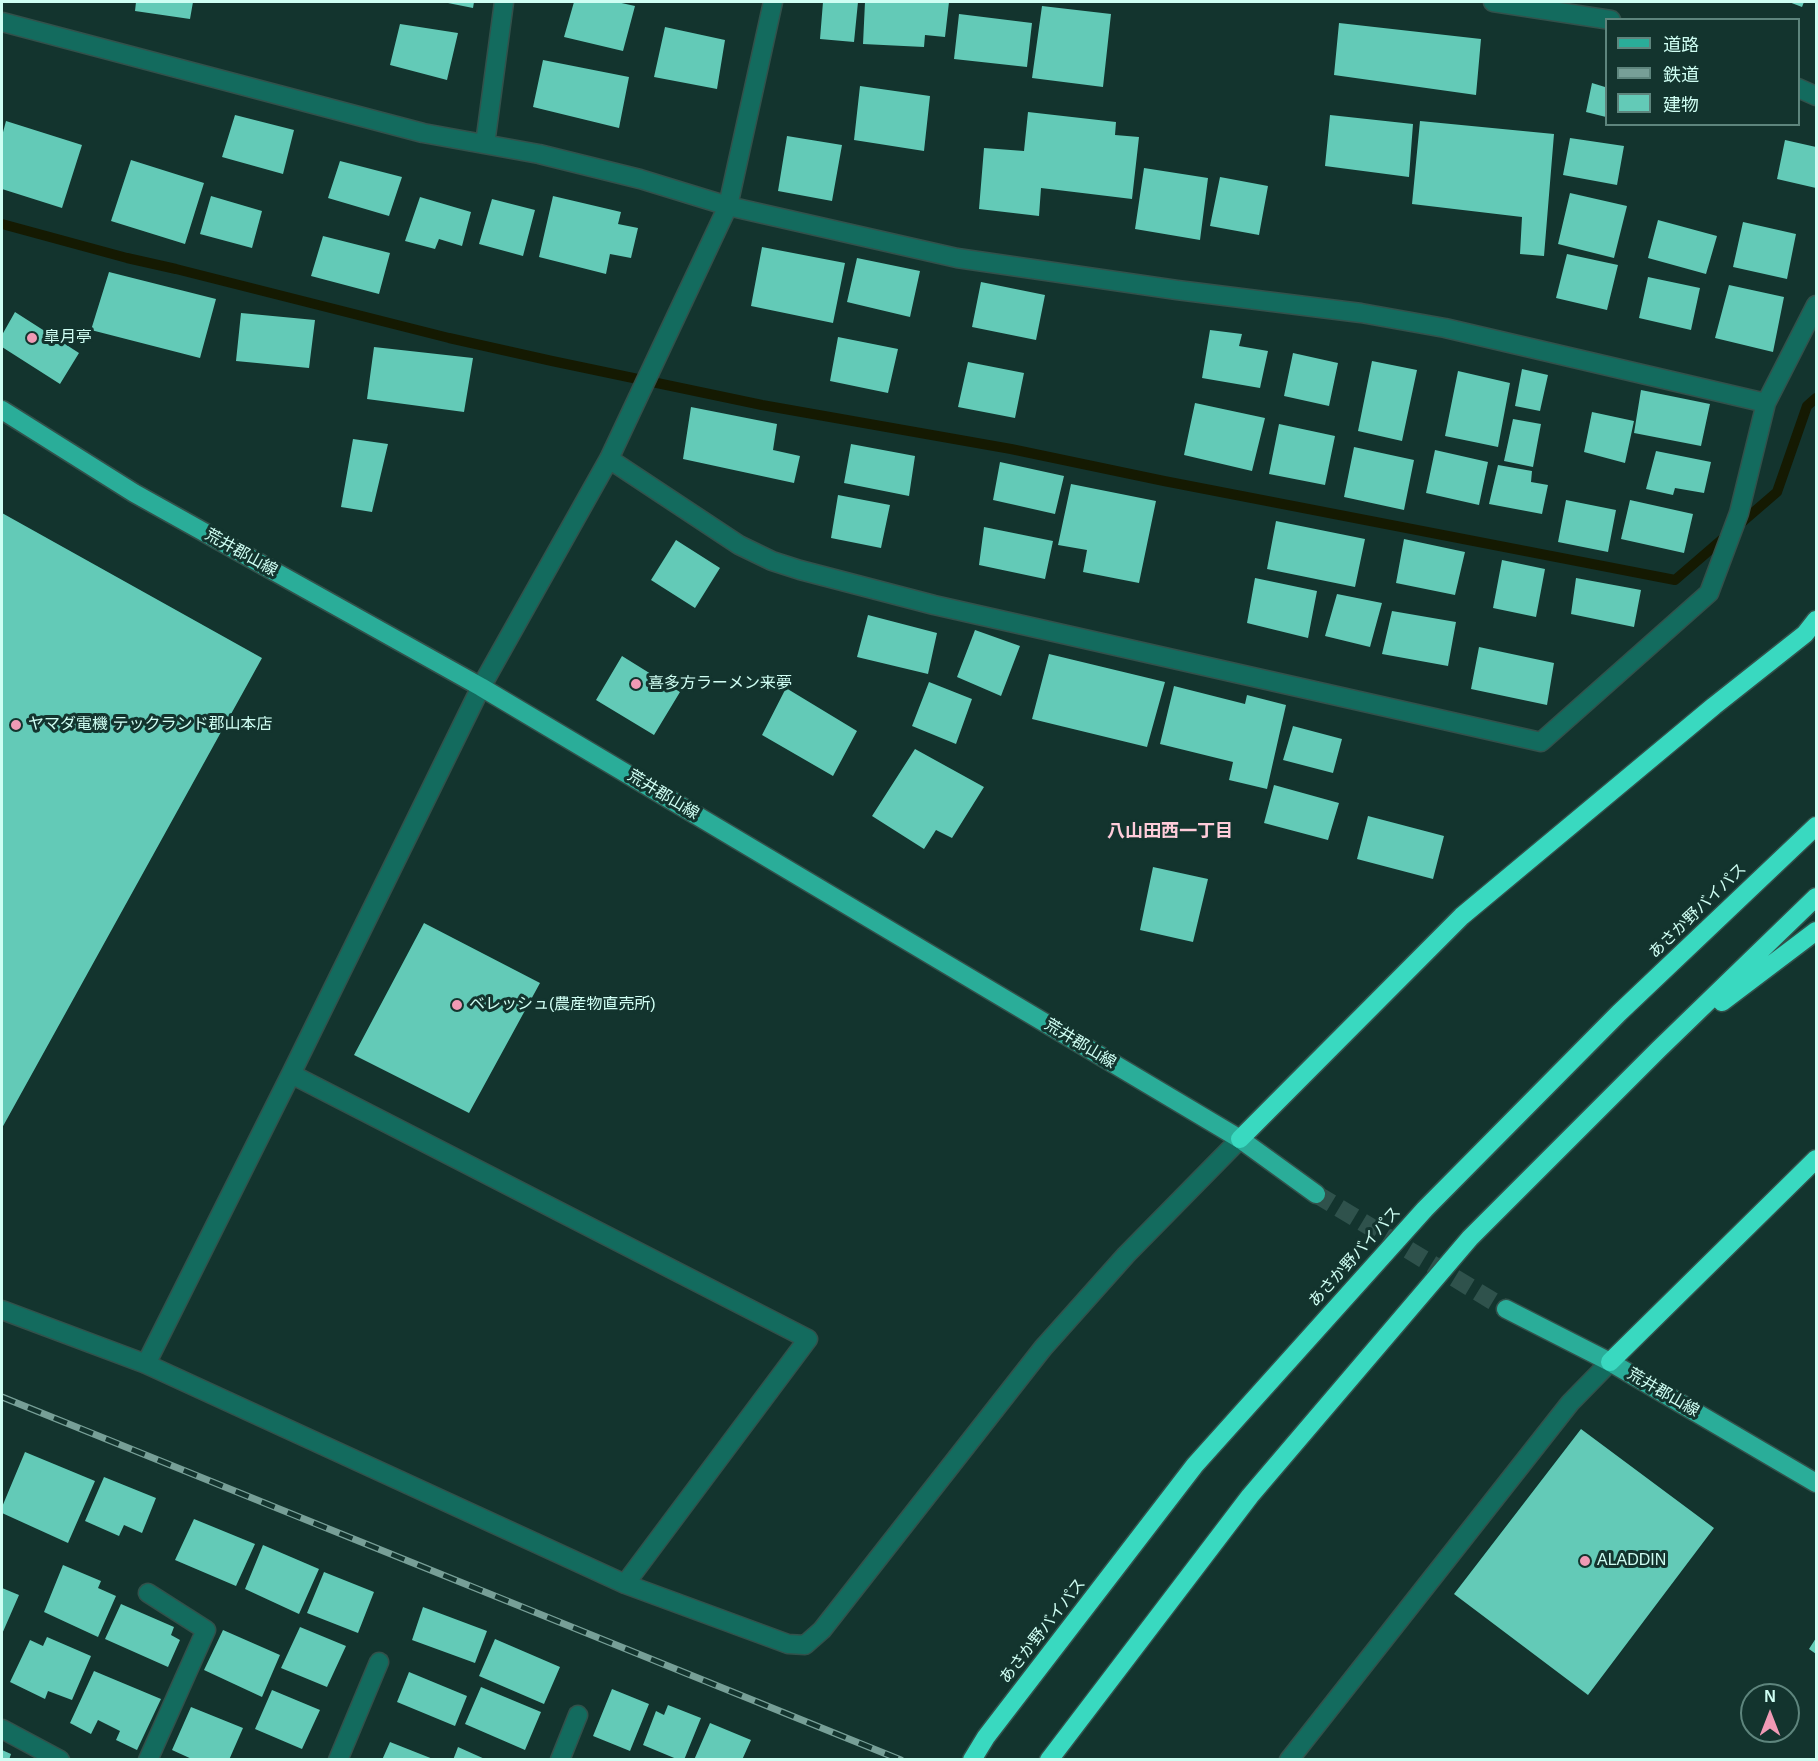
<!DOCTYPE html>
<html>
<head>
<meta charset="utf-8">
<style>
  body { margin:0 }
  #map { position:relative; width:1818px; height:1761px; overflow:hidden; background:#13342e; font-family:Helvetica,"Noto Sans JP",sans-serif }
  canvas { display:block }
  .frame { position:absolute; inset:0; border:3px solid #cffef3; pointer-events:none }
  .legend { position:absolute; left:1605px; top:18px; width:195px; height:108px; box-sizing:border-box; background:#13342e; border:2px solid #5e857d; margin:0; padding:8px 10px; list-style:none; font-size:18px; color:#cffef3 }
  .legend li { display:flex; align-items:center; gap:12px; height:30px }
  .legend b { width:30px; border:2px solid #5e857d }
  .north { position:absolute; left:1740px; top:1683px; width:60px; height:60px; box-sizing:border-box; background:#13342e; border:2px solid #5e857d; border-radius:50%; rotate:0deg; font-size:16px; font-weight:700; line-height:24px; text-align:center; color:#cffef3 }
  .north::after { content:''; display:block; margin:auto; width:21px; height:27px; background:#f09ab5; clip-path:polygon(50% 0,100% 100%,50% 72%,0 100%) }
</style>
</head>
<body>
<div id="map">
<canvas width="1818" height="1761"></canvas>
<div class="frame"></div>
<ul class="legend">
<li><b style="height:8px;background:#2aad99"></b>道路</li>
<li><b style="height:8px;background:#779f97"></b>鉄道</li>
<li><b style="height:16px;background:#63cab7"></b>建物</li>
</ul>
<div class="north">N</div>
</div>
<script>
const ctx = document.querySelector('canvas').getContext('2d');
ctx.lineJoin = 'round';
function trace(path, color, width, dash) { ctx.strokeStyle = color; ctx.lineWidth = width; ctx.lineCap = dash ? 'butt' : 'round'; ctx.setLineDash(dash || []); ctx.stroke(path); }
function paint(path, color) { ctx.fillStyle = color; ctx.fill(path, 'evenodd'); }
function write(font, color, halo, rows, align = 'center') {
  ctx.font = font + ' Helvetica,"Noto Sans JP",sans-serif'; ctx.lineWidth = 6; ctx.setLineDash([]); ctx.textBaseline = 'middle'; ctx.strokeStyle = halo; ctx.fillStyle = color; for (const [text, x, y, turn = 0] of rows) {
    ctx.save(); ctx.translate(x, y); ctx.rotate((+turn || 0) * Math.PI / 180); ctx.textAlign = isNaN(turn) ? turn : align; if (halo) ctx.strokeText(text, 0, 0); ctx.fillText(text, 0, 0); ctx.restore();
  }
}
const stream = new Path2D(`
  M 2,224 L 127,258 L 176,269 L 449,338 L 552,361 L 762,405 L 1011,449 L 1164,481 L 1675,580 L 1777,492 L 1807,406 L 1816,398`);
const building = new Path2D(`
  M 136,2 L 193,2 L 190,19 L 135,11 Z
  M 443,2 L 474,2 L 473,8 Z
  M 574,2 L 617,2 L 635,6 L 623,51 L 564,37 Z
  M 823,2 L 858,2 L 854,42 L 820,39 Z
  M 865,2 L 949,2 L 945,37 L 925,35 L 924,47 L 863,44 Z
  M 1789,2 L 1804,2 L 1802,7 Z
  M 1042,6 L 1111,14 L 1103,87 L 1032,78 Z
  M 959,14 L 1032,23 L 1027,67 L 954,59 Z
  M 1339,23 L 1481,39 L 1476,95 L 1334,75 Z
  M 400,24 L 458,33 L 447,80 L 390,65 Z
  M 665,27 L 725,40 L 717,89 L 654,77 Z
  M 543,60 L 629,77 L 619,128 L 533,107 Z
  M 1606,82 L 1606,117 L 1586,112 L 1592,83 L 1605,87 Z
  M 860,86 L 930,96 L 924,151 L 854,140 Z
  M 1028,112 L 1116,122 L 1115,135 L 1139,137 L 1132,199 L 1041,188 L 1039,216 L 979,209 L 984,148 L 1024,151 Z
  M 235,115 L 294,130 L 283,174 L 222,157 Z
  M 1330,115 L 1413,124 L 1409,177 L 1325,166 Z
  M 6,121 L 82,145 L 62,208 L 2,189 L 2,136 Z
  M 1420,121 L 1554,134 L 1544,256 L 1520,254 L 1522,217 L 1412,204 Z
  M 787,136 L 842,145 L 832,201 L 778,191 Z
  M 1570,138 L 1624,146 L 1617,185 L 1563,175 Z
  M 1785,140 L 1816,147 L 1816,188 L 1777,179 Z
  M 131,160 L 204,183 L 185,244 L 111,221 Z
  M 340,161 L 402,177 L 389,216 L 328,198 Z
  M 1144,168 L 1208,178 L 1200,240 L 1135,229 Z
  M 1220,177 L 1268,186 L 1259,235 L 1210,226 Z
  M 1570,193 L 1627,206 L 1614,258 L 1558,244 Z
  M 211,196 L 262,211 L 252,248 L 200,234 Z
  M 553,196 L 621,212 L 618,224 L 638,228 L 631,258 L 610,254 L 606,274 L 539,257 Z
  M 420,197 L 471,212 L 462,246 L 439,239 L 435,249 L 405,241 Z
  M 492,199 L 535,210 L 523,256 L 479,244 Z
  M 1658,220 L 1717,236 L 1706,274 L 1648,258 Z
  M 1743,222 L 1796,234 L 1787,279 L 1733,267 Z
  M 323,236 L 390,253 L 379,294 L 311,276 Z
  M 762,247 L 845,263 L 833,323 L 751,306 Z
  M 1567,254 L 1618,265 L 1607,310 L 1556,298 Z
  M 857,258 L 920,271 L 910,317 L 847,302 Z
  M 109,272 L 216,299 L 200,358 L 91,330 Z
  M 1648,277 L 1700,288 L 1691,330 L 1639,318 Z
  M 981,282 L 1045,295 L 1036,340 L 972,327 Z
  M 1729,285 L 1784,297 L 1773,352 L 1715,338 Z
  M 15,312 L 79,353 L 60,384 L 2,347 L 2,335 Z
  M 241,313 L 315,320 L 309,368 L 236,361 Z
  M 1210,330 L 1242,334 L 1239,346 L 1268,351 L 1260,388 L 1202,378 Z
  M 838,337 L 898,349 L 888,393 L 830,381 Z
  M 374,347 L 473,358 L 464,412 L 367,399 Z
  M 1293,353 L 1338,363 L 1329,406 L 1284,396 Z
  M 1372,361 L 1417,370 L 1402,441 L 1358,431 Z
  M 968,362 L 1024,373 L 1015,418 L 958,407 Z
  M 1522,369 L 1548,375 L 1540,411 L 1515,406 Z
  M 1458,371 L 1510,383 L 1498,447 L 1445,436 Z
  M 1641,390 L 1710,404 L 1701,446 L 1634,433 Z
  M 1195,403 L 1265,418 L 1252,471 L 1184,455 Z
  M 691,407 L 777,424 L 773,450 L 800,456 L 794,483 L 683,459 Z
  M 1592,412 L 1634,421 L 1625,463 L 1584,452 Z
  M 1513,419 L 1541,424 L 1533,467 L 1504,461 Z
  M 1279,424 L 1335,436 L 1325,485 L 1269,474 Z
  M 353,439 L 388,444 L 372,512 L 341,507 Z
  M 851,444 L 915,456 L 909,496 L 844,483 Z
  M 1354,447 L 1414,460 L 1404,510 L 1344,497 Z
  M 1435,450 L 1488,462 L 1479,505 L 1426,493 Z
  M 1656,451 L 1711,462 L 1704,493 L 1675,488 L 1673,495 L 1646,489 Z
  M 1000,462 L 1064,476 L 1055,514 L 993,500 Z
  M 1498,465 L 1532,471 L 1531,482 L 1548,485 L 1542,514 L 1489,504 Z
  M 1071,484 L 1156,501 L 1139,583 L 1083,572 L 1087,550 L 1058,545 Z
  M 838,495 L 890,505 L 881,548 L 831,538 Z
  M 1566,500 L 1616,510 L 1608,552 L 1558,542 Z
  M 1630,500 L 1693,514 L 1684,553 L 1621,539 Z
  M 2,513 L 262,658 L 2,1128 Z
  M 1276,521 L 1365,539 L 1355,587 L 1267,569 Z
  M 984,527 L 1053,541 L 1045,579 L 979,565 Z
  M 1404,539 L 1465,552 L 1455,595 L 1396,583 Z
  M 676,540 L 720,568 L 695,608 L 651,580 Z
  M 1502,560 L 1545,569 L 1536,617 L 1493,608 Z
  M 1255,578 L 1317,591 L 1308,638 L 1247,623 Z
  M 1576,578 L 1641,590 L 1634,627 L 1571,614 Z
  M 1337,594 L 1382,603 L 1370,647 L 1325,636 Z
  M 1392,611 L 1456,622 L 1448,666 L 1382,654 Z
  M 868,615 L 937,633 L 928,674 L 857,657 Z
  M 975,630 L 1020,646 L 1001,696 L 957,677 Z
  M 1479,647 L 1554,663 L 1547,705 L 1471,689 Z
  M 1049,654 L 1165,682 L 1147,747 L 1032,719 Z
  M 622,656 L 680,692 L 654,735 L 596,700 Z
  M 929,682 L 972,699 L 956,744 L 912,726 Z
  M 1174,686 L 1245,704 L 1247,695 L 1286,705 L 1267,789 L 1229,780 L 1233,762 L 1160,744 Z
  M 786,688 L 857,731 L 833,776 L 762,735 Z
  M 1293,726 L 1342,739 L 1333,773 L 1283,760 Z
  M 915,749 L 984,787 L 952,838 L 936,830 L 924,849 L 872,816 Z
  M 1274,785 L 1339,803 L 1328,840 L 1264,823 Z
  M 1368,816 L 1444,836 L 1433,879 L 1357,859 Z
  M 1153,867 L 1208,879 L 1193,942 L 1140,930 Z
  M 424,923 L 540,983 L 469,1113 L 354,1055 Z
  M 1581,1429 L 1714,1528 L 1588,1695 L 1454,1594 Z
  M 25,1452 L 95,1481 L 68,1543 L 2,1513 L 2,1507 Z
  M 104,1477 L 156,1498 L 142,1533 L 124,1525 L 119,1536 L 85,1521 Z
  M 194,1519 L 255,1544 L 236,1586 L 175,1560 Z
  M 263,1545 L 319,1569 L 299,1614 L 245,1589 Z
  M 63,1565 L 101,1581 L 98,1588 L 116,1596 L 98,1637 L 44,1612 Z
  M 324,1572 L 374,1592 L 358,1633 L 307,1613 Z
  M 2,1588 L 19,1595 L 2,1634 Z
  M 121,1604 L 174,1627 L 171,1635 L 180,1640 L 168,1667 L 105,1639 Z
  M 423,1607 L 487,1631 L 475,1663 L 412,1640 Z
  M 300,1627 L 346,1646 L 327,1687 L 281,1668 Z
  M 223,1630 L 280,1655 L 262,1697 L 204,1670 Z
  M 47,1637 L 91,1656 L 72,1700 L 48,1691 L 45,1699 L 10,1682 L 30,1640 L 43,1646 Z
  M 1816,1638 L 1816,1654 L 1809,1649 Z
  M 495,1639 L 560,1667 L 544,1704 L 479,1676 Z
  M 94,1671 L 161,1699 L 137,1750 L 116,1740 L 120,1731 L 98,1720 L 91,1734 L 70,1723 Z
  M 409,1672 L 467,1696 L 455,1726 L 397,1702 Z
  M 481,1687 L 541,1712 L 525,1750 L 465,1724 Z
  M 612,1689 L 649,1704 L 630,1751 L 593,1736 Z
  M 272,1690 L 320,1710 L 302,1749 L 255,1729 Z
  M 668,1705 L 701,1718 L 684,1760 L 679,1760 L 643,1745 L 656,1711 L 664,1715 Z
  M 191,1707 L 243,1728 L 229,1760 L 194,1760 L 172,1750 Z
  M 710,1723 L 751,1740 L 742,1760 L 694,1760 Z
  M 390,1742 L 433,1759 L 433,1760 L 382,1760 Z
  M 458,1747 L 487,1760 L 453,1760 Z
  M 2,1750 L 11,1754 L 9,1760 L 2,1760 Z`);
const majorTunnel = new Path2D(`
  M 1316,1194 L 1506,1309`);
const minor = new Path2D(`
  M 1493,2 L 1611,20
  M 2,22 L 423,133 L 539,154 L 640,179 L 728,206 L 957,258 L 1177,290 L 1361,313 L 1445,328 L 1766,403 L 1816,305
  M 1798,88 L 1816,96
  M 485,144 L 504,2
  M 609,459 L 739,545 L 772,561 L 800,570 L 934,605 L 1541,742 L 1709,593 L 1739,513 L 1766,403
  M 291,1074 L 808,1339 L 625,1584
  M 2,1310 L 146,1364 L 625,1584 L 788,1644 L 805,1645 L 822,1630 L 1043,1348 L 1126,1255 L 1240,1139
  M 146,1364 L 291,1074 L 481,687 L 609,459 L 728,206 L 773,2
  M 148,1593 L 206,1630 L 148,1760
  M 2,1729 L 60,1760
  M 338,1760 L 379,1662
  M 560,1760 L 578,1715
  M 1289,1760 L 1570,1403 L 1610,1362`);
const major = new Path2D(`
  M 2,410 L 134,493 L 481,687 L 1240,1139 L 1316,1194
  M 1506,1309 L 1610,1362 L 1816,1483`);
const highway = new Path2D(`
  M 1722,1002 L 1816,931
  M 1240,1139 L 1462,916 L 1714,706 L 1805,634 L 1816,620
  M 1610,1362 L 1816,1159
  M 972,1760 L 986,1737 L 1195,1465 L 1425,1209 L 1619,1013 L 1816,826
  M 1049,1760 L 1250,1496 L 1470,1238 L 1658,1050 L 1816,897`);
const rail = new Path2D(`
  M 2,1397 L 901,1760`);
const markers = [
  [32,338,6,"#f09ab5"],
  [636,684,6,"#f09ab5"],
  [16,725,6,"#f09ab5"],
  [457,1005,6,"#f09ab5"],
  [1585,1561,6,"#f09ab5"]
];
const poiNames = [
  ["皐月亭",44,338],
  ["喜多方ラーメン来夢",648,684],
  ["ヤマダ電機 テックランド郡山本店",28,725],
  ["ベレッシュ(農産物直売所)",469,1005],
  ["ALADDIN",1597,1561]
];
const streetNames = [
  ["荒井郡山線",241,553,29],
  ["荒井郡山線",663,795,31],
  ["あさか野バイパス",1698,911,-44],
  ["荒井郡山線",1080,1044,31],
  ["あさか野バイパス",1355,1257,-48],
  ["荒井郡山線",1663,1393,30],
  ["あさか野バイパス",1043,1631,-52]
];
const neighbourhoodNames = [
  ["八山田西一丁目",1170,832]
];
trace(stream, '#151a02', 10);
paint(building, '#63cab7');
trace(majorTunnel, '#2f524c', 18, [18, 9]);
trace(minor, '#32514b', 21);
trace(major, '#32514b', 21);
trace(highway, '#32514b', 21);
trace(minor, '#136b5e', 18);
trace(major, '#2aad99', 18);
trace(highway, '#39d9c0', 18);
trace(rail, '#779f97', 7);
trace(rail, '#13342e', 4.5, [14]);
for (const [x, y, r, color] of markers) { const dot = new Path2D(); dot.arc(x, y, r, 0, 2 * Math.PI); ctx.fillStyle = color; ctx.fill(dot); trace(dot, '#13342e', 2); }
write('16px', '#cffef3', '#13342e', poiNames, 'left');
write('16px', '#cffef3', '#13342e', streetNames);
write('bold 18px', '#ffccda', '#13342e', neighbourhoodNames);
</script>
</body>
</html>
